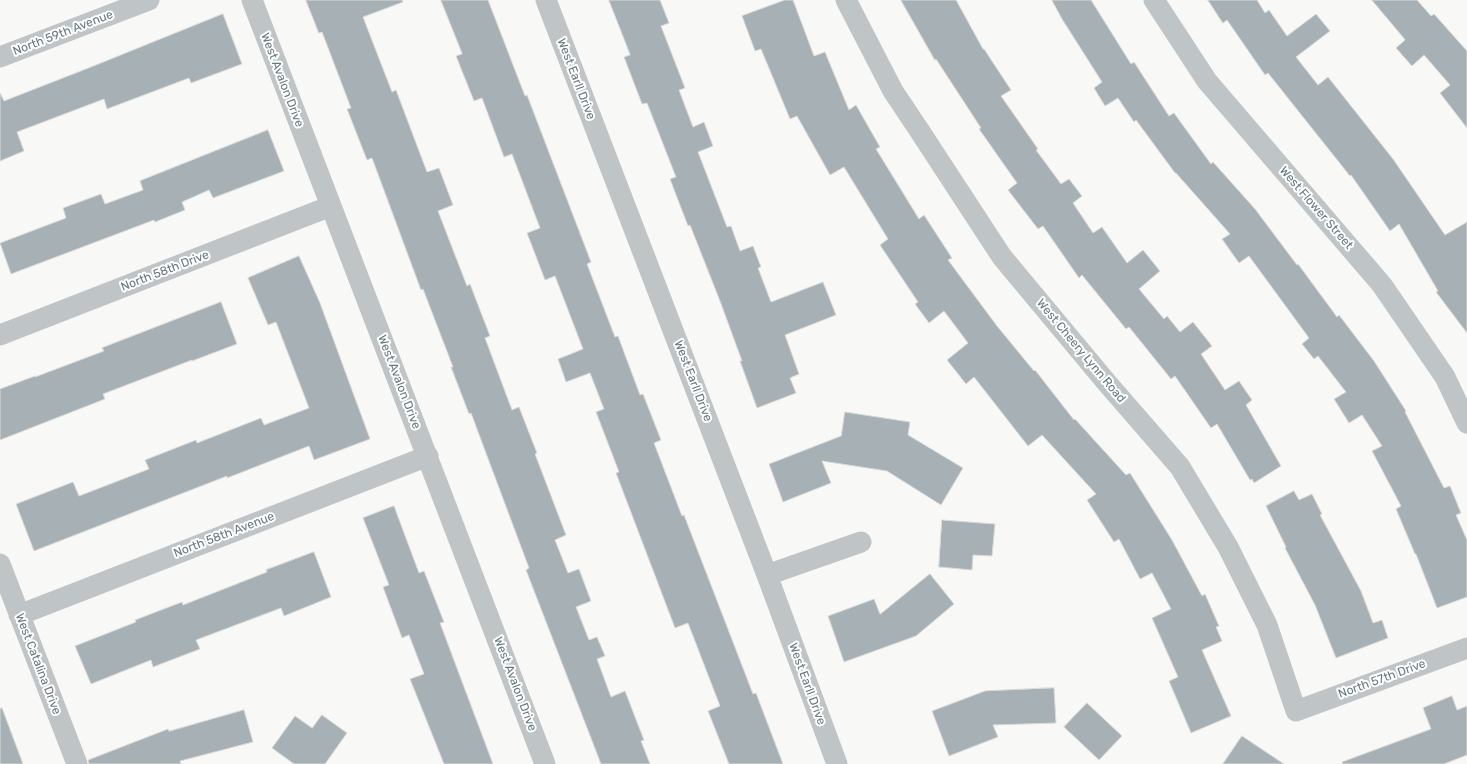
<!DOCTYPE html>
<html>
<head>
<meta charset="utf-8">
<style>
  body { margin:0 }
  canvas { display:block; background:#f8f8f6 }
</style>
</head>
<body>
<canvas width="1467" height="764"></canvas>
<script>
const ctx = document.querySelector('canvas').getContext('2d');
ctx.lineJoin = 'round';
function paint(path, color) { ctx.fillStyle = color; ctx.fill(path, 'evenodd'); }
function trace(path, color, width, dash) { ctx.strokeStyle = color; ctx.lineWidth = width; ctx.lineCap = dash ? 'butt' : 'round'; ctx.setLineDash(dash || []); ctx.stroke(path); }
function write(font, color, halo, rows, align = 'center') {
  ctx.font = font + ' Rubik,sans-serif'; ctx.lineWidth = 4; ctx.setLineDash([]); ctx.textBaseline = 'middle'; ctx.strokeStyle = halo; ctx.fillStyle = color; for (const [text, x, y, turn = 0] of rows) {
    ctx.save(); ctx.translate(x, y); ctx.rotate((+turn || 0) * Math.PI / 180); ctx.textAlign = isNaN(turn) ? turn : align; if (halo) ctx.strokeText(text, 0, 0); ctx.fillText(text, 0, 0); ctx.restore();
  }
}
const building = new Path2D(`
  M 306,0 L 402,0 L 403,2 L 363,17 L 392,92 L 396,90 L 427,172 L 439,168 L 453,205 L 438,211 L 467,286 L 470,284 L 490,336 L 485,338 L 512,410 L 519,407 L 537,453 L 535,454 L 566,535 L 555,540 L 568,573 L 579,569 L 591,601 L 576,607 L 589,640 L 597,637 L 605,656 L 597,659 L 611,697 L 625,691 L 644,740 L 641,741 L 650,764 L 601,764 L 526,570 L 529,568 L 471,413 L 469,414 L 451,367 L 453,367 L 423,289 L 421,290 L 372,158 L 367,160 L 347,109 L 351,108 L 322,32 L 319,33 Z
  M 441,0 L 488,0 L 525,96 L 527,95 L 591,262 L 587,264 L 615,337 L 618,336 L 640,395 L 643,394 L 661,440 L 654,443 L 682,516 L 684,515 L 753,694 L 756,693 L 783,764 L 729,764 L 708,711 L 720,706 L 688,623 L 675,628 L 616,473 L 619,472 L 596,412 L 604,409 L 590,373 L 566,382 L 558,359 L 583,349 L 555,276 L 545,280 L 527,233 L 540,228 L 512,154 L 504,157 L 482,98 L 474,101 L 456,56 L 462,54 Z
  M 609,0 L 660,0 L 669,23 L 661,26 L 685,88 L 679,90 L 693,127 L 704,122 L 713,146 L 698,152 L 727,227 L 731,226 L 740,251 L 753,246 L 761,267 L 758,268 L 771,302 L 823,282 L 836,315 L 785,335 L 799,374 L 790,378 L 796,393 L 757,408 L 740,361 L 742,361 L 720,301 L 690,225 L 688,226 L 670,179 L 676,177 L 647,103 L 642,104 L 624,57 L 630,55 Z
  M 785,0 L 793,0 L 814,56 L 825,52 L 849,110 L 856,105 L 880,147 L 876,149 L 919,219 L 924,215 L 952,258 L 948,260 L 997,326 L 1034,371 L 1035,370 L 1074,420 L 1075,419 L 1126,475 L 1130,473 L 1172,540 L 1202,596 L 1205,594 L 1219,626 L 1216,627 L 1222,641 L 1202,650 L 1231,716 L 1191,733 L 1169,681 L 1178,677 L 1152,618 L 1171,609 L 1152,573 L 1140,579 L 1119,539 L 1114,542 L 1087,500 L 1096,494 L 1042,435 L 1028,446 L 974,377 L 966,384 L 947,360 L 968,343 L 944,311 L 929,323 L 915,304 L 918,302 L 880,245 L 888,239 L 844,167 L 830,175 L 797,116 L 790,119 L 761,49 L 755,51 L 742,16 Z
  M 901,0 L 956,0 L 983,49 L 984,49 L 1011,90 L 1001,96 L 1038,149 L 1036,150 L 1061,184 L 1069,179 L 1082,196 L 1073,203 L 1093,233 L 1102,227 L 1127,263 L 1143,250 L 1160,271 L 1139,289 L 1164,319 L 1167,316 L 1180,332 L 1193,322 L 1212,346 L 1201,354 L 1225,390 L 1239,381 L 1252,400 L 1246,405 L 1281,466 L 1254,483 L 1252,479 L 1250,480 L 1217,424 L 1211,428 L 1175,376 L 1171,379 L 1129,327 L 1126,329 L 1082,275 L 1079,278 L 1043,226 L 1038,229 L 1008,190 L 1017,183 L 979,129 L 981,128 L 936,59 L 935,60 Z
  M 1052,0 L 1091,0 L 1131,64 L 1134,62 L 1169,116 L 1174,113 L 1211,164 L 1213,162 L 1255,209 L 1297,265 L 1298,264 L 1337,317 L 1339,315 L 1374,361 L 1406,411 L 1405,412 L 1444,488 L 1450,486 L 1461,513 L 1456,515 L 1467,540 L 1467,597 L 1437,608 L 1416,554 L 1415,554 L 1396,509 L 1401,506 L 1372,451 L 1382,446 L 1362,415 L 1349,423 L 1334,399 L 1346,392 L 1318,356 L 1314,359 L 1302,344 L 1309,338 L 1249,256 L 1239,263 L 1222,239 L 1230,234 L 1176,173 L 1175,173 L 1136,120 L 1134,122 L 1118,98 L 1105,106 L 1094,88 L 1102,82 L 1062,19 Z
  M 1208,0 L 1257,0 L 1265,13 L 1269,10 L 1287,36 L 1316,14 L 1330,31 L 1296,57 L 1318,85 L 1328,77 L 1393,159 L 1445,235 L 1467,222 L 1467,333 L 1436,292 L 1438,291 L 1399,224 L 1390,231 L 1351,175 L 1350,176 L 1268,73 L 1265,75 L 1227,20 L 1223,23 Z
  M 1372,0 L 1417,0 L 1431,16 L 1434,14 L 1467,51 L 1467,128 L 1440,93 L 1450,85 L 1424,55 L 1412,66 L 1396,48 L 1405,40 Z
  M 223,14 L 242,64 L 191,83 L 189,78 L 107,109 L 104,99 L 17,132 L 24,151 L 0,161 L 0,93 L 4,101 L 91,67 Z
  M 268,130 L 284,171 L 213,198 L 209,190 L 182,202 L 185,210 L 155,222 L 154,220 L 11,274 L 0,243 L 66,218 L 63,208 L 101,194 L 105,204 L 143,190 L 140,181 Z
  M 299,256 L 320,303 L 370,439 L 314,460 L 309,446 L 227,478 L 227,476 L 34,551 L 16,504 L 73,482 L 79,496 L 149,469 L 145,460 L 196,440 L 197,443 L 261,418 L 264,425 L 309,408 L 276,322 L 268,325 L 248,278 Z
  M 221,302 L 237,344 L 192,361 L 192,360 L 103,394 L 105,399 L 0,440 L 0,389 L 35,376 L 35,377 L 104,351 L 102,348 Z
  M 845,412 L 910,422 L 908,435 L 963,468 L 941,505 L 887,471 L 822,461 L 831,483 L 783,502 L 769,464 L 841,436 Z
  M 1294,491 L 1299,500 L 1312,494 L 1322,514 L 1320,515 L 1361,591 L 1373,623 L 1382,620 L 1388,638 L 1336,658 L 1315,605 L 1285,548 L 1286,547 L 1266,506 Z
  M 394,506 L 419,573 L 424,571 L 444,622 L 440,623 L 493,764 L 444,764 L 410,679 L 424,674 L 409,635 L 402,638 L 383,587 L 389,585 L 363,518 Z
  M 942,520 L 995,524 L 992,556 L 973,555 L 972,570 L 939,567 Z
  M 314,552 L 331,597 L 284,616 L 281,608 L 196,640 L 200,649 L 153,667 L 151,660 L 91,684 L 75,646 L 136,622 L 135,620 L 182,602 L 183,605 L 267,572 L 266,570 Z
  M 930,574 L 954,604 L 916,636 L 844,662 L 828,616 L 874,599 L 880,614 Z
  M 1054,688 L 1056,723 L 993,725 L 998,737 L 949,756 L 932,711 L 985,691 Z
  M 1452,696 L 1457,710 L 1467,706 L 1467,755 L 1444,764 L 1343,764 L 1342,762 L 1431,729 L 1423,708 Z
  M 1087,703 L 1122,736 L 1099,760 L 1064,727 Z
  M 2,708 L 23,764 L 0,764 L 0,709 Z
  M 244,710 L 253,742 L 180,761 L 181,764 L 89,764 L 88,760 L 168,729 L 169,731 Z
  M 322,715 L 347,733 L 325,764 L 294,764 L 272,748 L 295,716 L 312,728 Z
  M 1242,736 L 1284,764 L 1223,764 Z`);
const street = new Path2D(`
  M 252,0 L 545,764
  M 546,0 L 767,575 L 837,764
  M 846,0 L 893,91 L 921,133 L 1002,257 L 1107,383 L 1180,467 L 1228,547 L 1267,625 L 1296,711 L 1467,648
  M 1154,0 L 1207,81 L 1382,285 L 1445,377 L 1467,423
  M 0,57 L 149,0
  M 0,335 L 331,206
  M 0,564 L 77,764
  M 767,575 L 861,542
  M 19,615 L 428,456`);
const streetNames = [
  ["North 59th Avenue",63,33,-21],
  ["West Earll Drive",576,79,69],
  ["West Avalon Drive",282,80,69],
  ["West Flower Street",1316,208,49],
  ["North 58th Drive",165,271,-21],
  ["West Cheery Lynn Road",1081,351,50],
  ["West Earll Drive",693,381,69],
  ["West Avalon Drive",399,382,69],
  ["North 58th Avenue",224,535,-21],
  ["West Catalina Drive",38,664,69],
  ["North 57th Drive",1382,679,-20],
  ["West Avalon Drive",515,684,69],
  ["West Earll Drive",807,684,70]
];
paint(building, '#a7b1b5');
trace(building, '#dadad8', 1);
trace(street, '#bfc5c7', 21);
write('12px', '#65787f', '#fff', streetNames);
</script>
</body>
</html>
